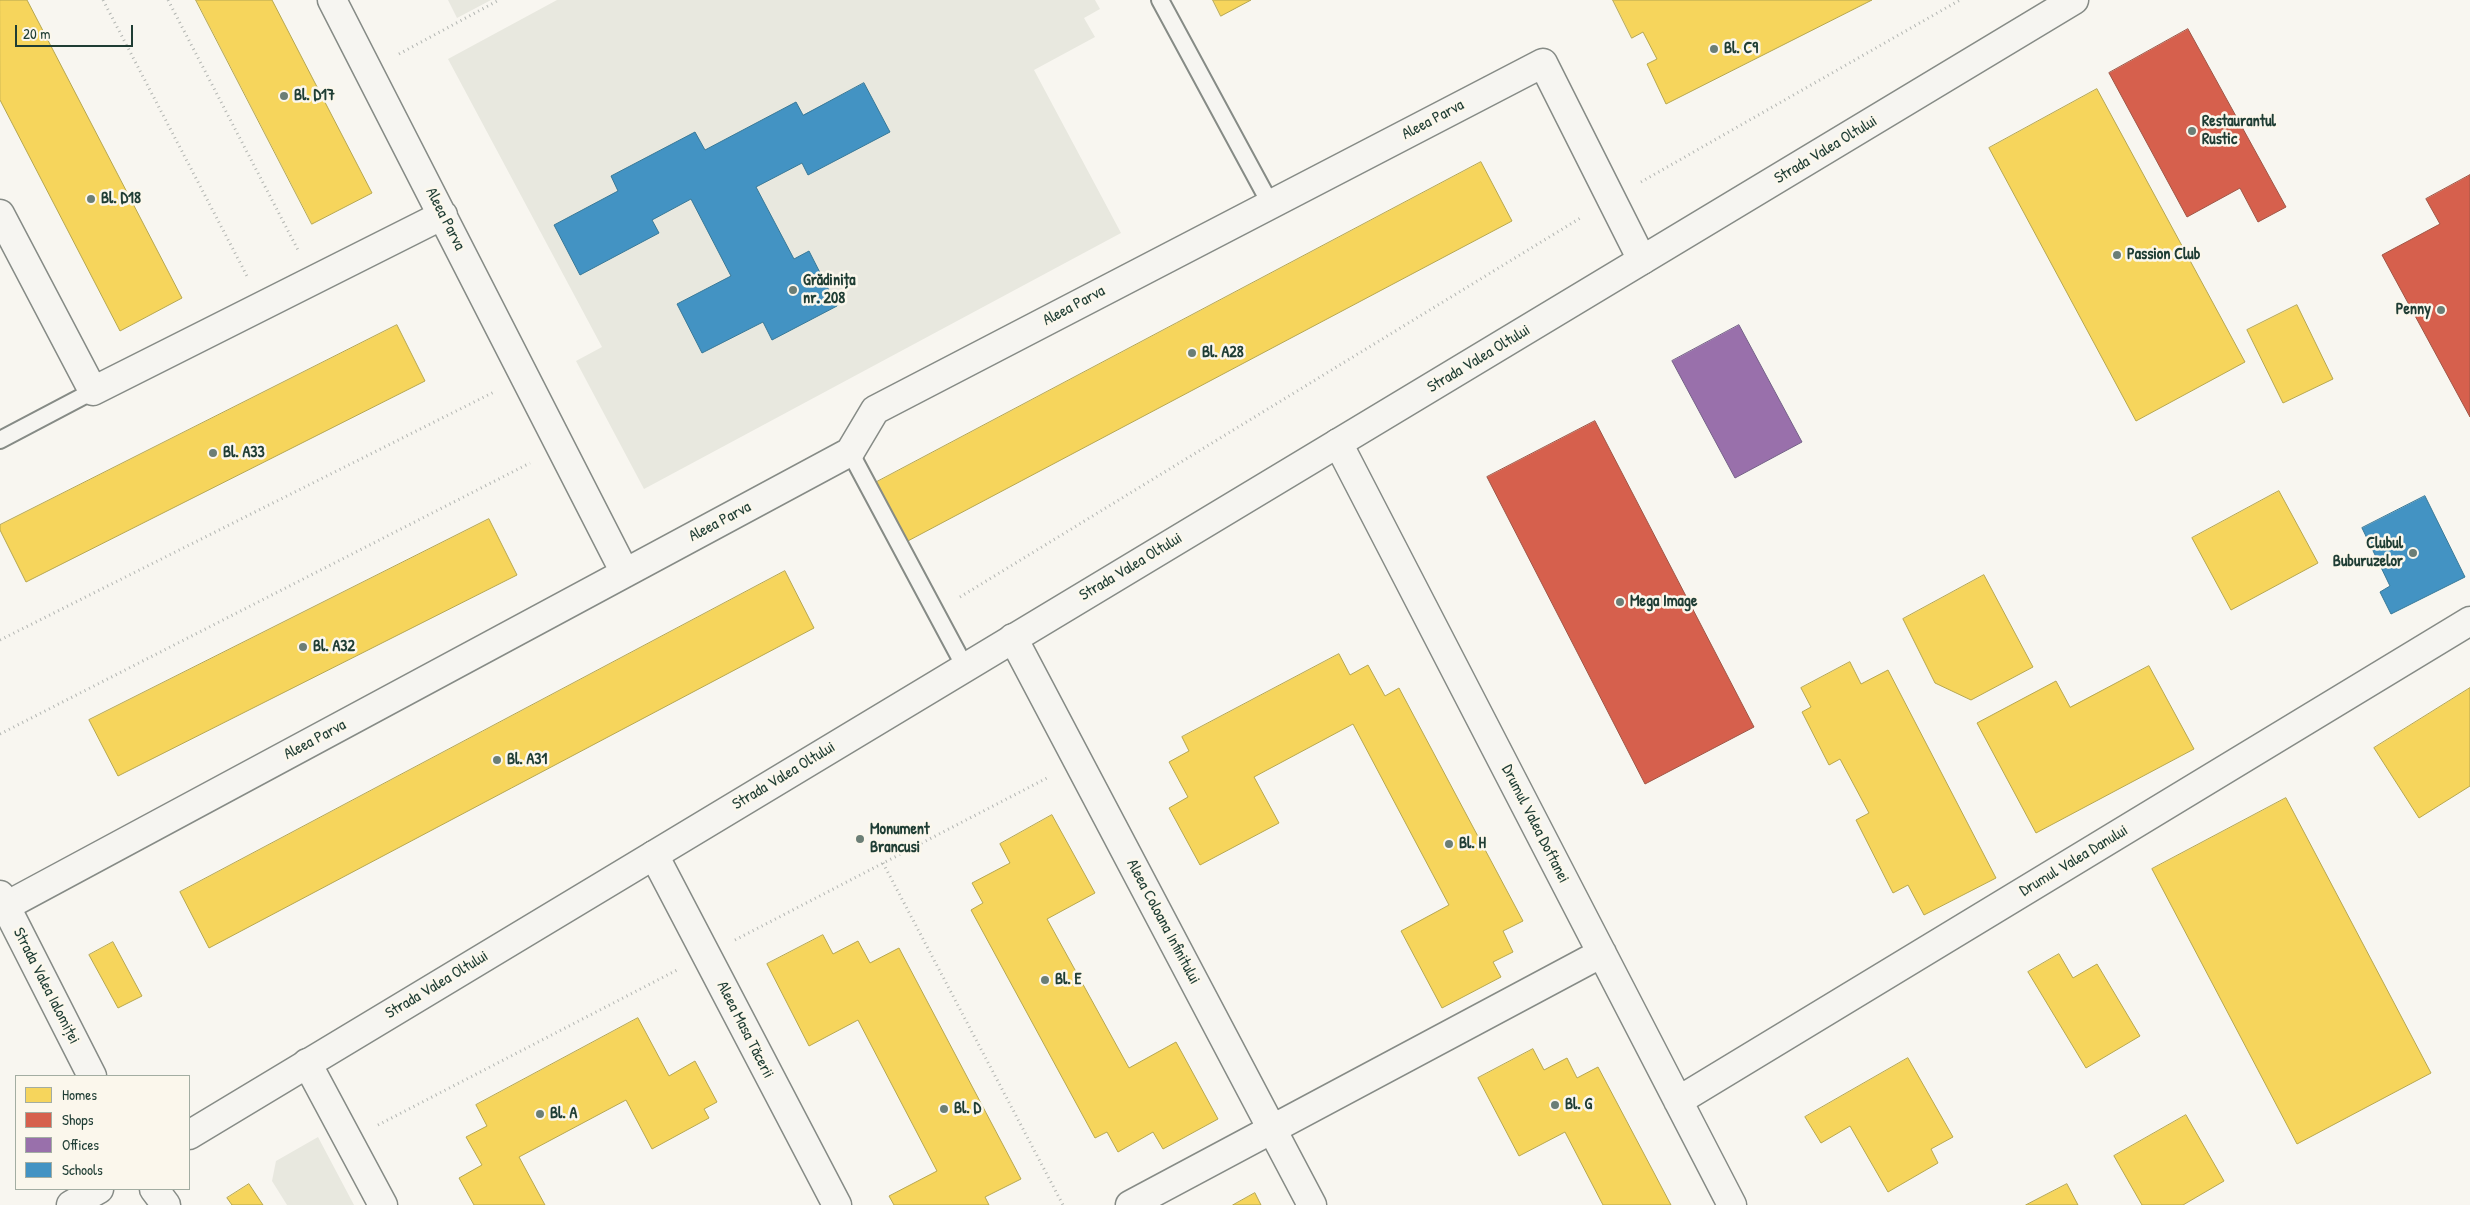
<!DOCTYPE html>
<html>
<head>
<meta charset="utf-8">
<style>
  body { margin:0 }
  #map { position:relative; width:2470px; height:1205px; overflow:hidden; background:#f8f6f0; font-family:"Patrick Hand",sans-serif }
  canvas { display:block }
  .legend { position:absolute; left:15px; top:1075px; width:175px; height:115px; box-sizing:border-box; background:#fbf7ec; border:1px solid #a3ada2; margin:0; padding:6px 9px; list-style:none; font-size:15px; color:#1f3d34 }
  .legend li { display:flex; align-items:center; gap:10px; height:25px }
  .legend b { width:25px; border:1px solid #a3ada2 }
  .scale { position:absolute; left:15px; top:25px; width:118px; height:22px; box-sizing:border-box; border:2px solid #1f3d34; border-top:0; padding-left:6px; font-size:15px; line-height:18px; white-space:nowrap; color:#1f3d34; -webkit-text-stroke:4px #fbf7ec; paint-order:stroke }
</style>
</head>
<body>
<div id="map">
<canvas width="2470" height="1205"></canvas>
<ul class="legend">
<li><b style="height:14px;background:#f6d55c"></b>Homes</li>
<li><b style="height:14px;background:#d6604d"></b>Shops</li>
<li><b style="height:14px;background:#9970ab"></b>Offices</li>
<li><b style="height:14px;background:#4393c3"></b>Schools</li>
</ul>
<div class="scale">20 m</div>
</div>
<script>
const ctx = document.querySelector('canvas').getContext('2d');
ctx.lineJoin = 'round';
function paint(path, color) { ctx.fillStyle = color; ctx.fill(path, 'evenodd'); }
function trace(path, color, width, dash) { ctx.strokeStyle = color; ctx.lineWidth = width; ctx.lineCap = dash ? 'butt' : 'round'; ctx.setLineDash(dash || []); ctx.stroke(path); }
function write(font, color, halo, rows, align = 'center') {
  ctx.font = font + ' "Patrick Hand",sans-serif'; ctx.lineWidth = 5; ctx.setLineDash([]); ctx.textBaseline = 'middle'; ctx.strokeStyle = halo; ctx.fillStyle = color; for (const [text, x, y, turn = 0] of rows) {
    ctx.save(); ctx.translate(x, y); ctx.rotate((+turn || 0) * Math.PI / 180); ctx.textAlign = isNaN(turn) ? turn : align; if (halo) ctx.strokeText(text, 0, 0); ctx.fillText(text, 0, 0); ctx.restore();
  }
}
const built = new Path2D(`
  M 448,0 L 491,0 L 457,18 Z
  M 557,0 L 1095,0 L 1100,9 L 1084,18 L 1095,37 L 1034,70 L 1121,233 L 644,489 L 576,361 L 602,347 L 448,59 Z
  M 318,1137 L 354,1205 L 287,1205 L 272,1181 L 276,1161 Z`);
const homes = new Path2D(`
  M 0,0 L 27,0 L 182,298 L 120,331 L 0,100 Z
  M 196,0 L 272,0 L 372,193 L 312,224 Z
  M 1213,0 L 1251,0 L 1221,16 Z
  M 1613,0 L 1872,0 L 1666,104 L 1647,64 L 1657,59 L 1643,32 L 1632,38 Z
  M 2097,89 L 2245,362 L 2136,421 L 1989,148 Z
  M 1481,162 L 1512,221 L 904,543 L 873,484 Z
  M 2297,305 L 2333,379 L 2283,403 L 2247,330 Z
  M 397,325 L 425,381 L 26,582 L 0,530 L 0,525 Z
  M 2279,491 L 2318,563 L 2231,610 L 2192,538 Z
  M 489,519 L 517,575 L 118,776 L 89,720 Z
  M 785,571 L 814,628 L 209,948 L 180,892 Z
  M 1984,575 L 2033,667 L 1971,700 L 1935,683 L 1903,619 Z
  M 1339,654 L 1350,675 L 1368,665 L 1385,696 L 1399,688 L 1523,921 L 1503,931 L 1513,952 L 1493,962 L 1501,977 L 1442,1008 L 1401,931 L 1449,905 L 1353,724 L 1254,777 L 1279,823 L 1200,865 L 1169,808 L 1188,797 L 1169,762 L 1189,751 L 1182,737 Z
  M 1850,662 L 1861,684 L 1888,670 L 1996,878 L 1924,915 L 1908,885 L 1893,893 L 1856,820 L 1869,813 L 1840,759 L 1829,765 L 1802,712 L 1811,707 L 1801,688 Z
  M 2149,666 L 2194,749 L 2036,833 L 1977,723 L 2056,681 L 2070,707 Z
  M 2470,688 L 2470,786 L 2419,818 L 2374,748 Z
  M 2286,798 L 2431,1073 L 2297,1144 L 2152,869 Z
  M 1052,815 L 1095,893 L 1047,919 L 1129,1068 L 1176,1042 L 1218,1119 L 1163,1149 L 1153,1132 L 1118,1152 L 1107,1132 L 1095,1138 L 971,910 L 983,903 L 972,883 L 1010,863 L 1000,844 Z
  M 823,935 L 833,954 L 858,941 L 870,963 L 899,948 L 1021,1179 L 985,1197 L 989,1205 L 894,1205 L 889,1196 L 937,1171 L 858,1020 L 809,1046 L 767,964 Z
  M 113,942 L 142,996 L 118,1008 L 89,955 Z
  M 2059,954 L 2073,978 L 2097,964 L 2140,1036 L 2086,1068 L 2028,972 Z
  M 638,1018 L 669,1076 L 695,1061 L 717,1102 L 704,1109 L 709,1118 L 652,1149 L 626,1100 L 519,1157 L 545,1205 L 474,1205 L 459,1178 L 482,1165 L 466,1137 L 487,1126 L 476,1105 Z
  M 1533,1049 L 1544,1070 L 1567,1058 L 1577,1078 L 1598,1067 L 1671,1205 L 1603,1205 L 1565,1132 L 1519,1156 L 1478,1078 Z
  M 1908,1058 L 1953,1137 L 1931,1149 L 1938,1163 L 1888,1192 L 1850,1126 L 1821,1143 L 1805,1117 Z
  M 2186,1115 L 2224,1181 L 2183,1205 L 2142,1205 L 2114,1156 Z
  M 249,1184 L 263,1205 L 232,1205 L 227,1198 Z
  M 2067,1184 L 2078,1205 L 2026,1205 Z
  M 1255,1193 L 1261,1205 L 1233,1205 Z`);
const shops = new Path2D(`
  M 2188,29 L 2286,207 L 2258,222 L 2240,188 L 2187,217 L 2109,73 Z
  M 2470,175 L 2470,417 L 2382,255 L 2440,224 L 2426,199 Z
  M 1595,421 L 1754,727 L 1645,784 L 1487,477 Z`);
const offices = new Path2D(`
  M 1739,325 L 1802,442 L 1735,478 L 1672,361 Z`);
const schools = new Path2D(`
  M 864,83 L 890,132 L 808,175 L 802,163 L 756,187 L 794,259 L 809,251 L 837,306 L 772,340 L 763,322 L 702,353 L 677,304 L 731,276 L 691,199 L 652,220 L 659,233 L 580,275 L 554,225 L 618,191 L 611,176 L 695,132 L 705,150 L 796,102 L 803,115 Z
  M 2425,496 L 2465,577 L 2391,614 L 2380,592 L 2390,586 L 2362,528 Z`);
const path = new Path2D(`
  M 103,0 L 247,276
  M 168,0 L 298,250
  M 399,54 L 499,0
  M 1641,182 L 1960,0
  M 960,597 L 1582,217
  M 0,640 L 494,392
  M 0,734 L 530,463
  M 883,863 L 1063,1205
  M 735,940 L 1047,778
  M 378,1125 L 677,970`);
const service = new Path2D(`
  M 1160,0 L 1271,205
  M 0,440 L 93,391
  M 850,452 L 965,667`);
const minor = new Path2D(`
  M 332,0 L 625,573
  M 0,214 L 93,391 L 443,215
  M 1338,443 L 1732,1205
  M 1013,638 L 1312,1205
  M 654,855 L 837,1205
  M 6,906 L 850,452 L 875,410 L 1543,63 L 1642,260
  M 307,1063 L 383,1205
  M 1678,1101 L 2470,621
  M 154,1189 L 166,1205
  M 1130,1205 L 1602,953`);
const secondary = new Path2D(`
  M 0,895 L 92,1076
  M 189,1135 L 2074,0
  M 71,1205 L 99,1189`);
const markers = [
  [1714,49,5,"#6b7e76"],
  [284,96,5,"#6b7e76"],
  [2192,131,5,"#6b7e76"],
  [91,199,5,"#6b7e76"],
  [2117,255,5,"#6b7e76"],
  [793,290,5,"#6b7e76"],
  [2441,310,5,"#6b7e76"],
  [1192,353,5,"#6b7e76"],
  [213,453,5,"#6b7e76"],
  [2413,553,5,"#6b7e76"],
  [1620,602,5,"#6b7e76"],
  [303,647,5,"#6b7e76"],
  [497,760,5,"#6b7e76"],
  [860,839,5,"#6b7e76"],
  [1449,844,5,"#6b7e76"],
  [1045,980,5,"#6b7e76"],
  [1555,1105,5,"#6b7e76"],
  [944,1109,5,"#6b7e76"],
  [540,1114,5,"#6b7e76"]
];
const poiNames = [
  ["Bl. C9",1724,49],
  ["Bl. D17",294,96],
  ["Restaurantul",2202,122],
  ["Rustic",2202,140],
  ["Bl. D18",101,199],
  ["Passion Club",2127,255],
  ["Grădinița",803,281],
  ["nr. 208",803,299],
  ["Penny",2431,310,"right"],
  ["Bl. A28",1202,353],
  ["Bl. A33",223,453],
  ["Clubul",2403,544,"right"],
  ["Buburuzelor",2403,562,"right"],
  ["Mega Image",1630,602],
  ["Bl. A32",313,647],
  ["Bl. A31",507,760],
  ["Monument",870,830],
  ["Brancusi",870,848],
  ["Bl. H",1459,844],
  ["Bl. E",1055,980],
  ["Bl. G",1565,1105],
  ["Bl. D",954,1109],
  ["Bl. A",550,1114]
];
const streetNames = [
  ["Aleea Parva",1433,120,-28],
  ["Strada Valea Oltului",1826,150,-31],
  ["Aleea Parva",445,219,63],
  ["Aleea Parva",1074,306,-28],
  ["Strada Valea Oltului",1479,359,-31],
  ["Aleea Parva",720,522,-28],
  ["Strada Valea Oltului",1131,567,-31],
  ["Aleea Parva",315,740,-28],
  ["Strada Valea Oltului",784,776,-31],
  ["Drumul Valea Doftanei",1535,824,63],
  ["Drumul Valea Danului",2074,861,-31],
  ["Aleea Coloana Infinitului",1163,922,62],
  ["Strada Valea Oltului",437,985,-31],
  ["Strada Valea Ialomiței",46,986,63],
  ["Aleea Masa Tăcerii",745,1030,63]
];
paint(built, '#e8e8df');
paint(homes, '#f6d55c');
trace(homes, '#b6a750', 1);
paint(shops, '#d6604d');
trace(shops, '#9f5646', 1);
paint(offices, '#9970ab');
trace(offices, '#746187', 1);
paint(schools, '#4393c3');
trace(schools, '#387998', 1);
trace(service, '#868b86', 20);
trace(minor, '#868b86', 31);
trace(secondary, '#868b86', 31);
trace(path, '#b2b5b1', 3, [1, 4]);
trace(service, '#f6f5f1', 16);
trace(minor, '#f6f5f1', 28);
trace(secondary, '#f6f5f1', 28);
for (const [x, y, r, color] of markers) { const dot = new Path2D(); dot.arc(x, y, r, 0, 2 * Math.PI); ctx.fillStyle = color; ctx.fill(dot); trace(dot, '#fbf7ec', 2); }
write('bold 16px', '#1f3d34', '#fbf7ec', poiNames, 'left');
write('16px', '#1f3d34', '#fbf7ec', streetNames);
</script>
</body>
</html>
